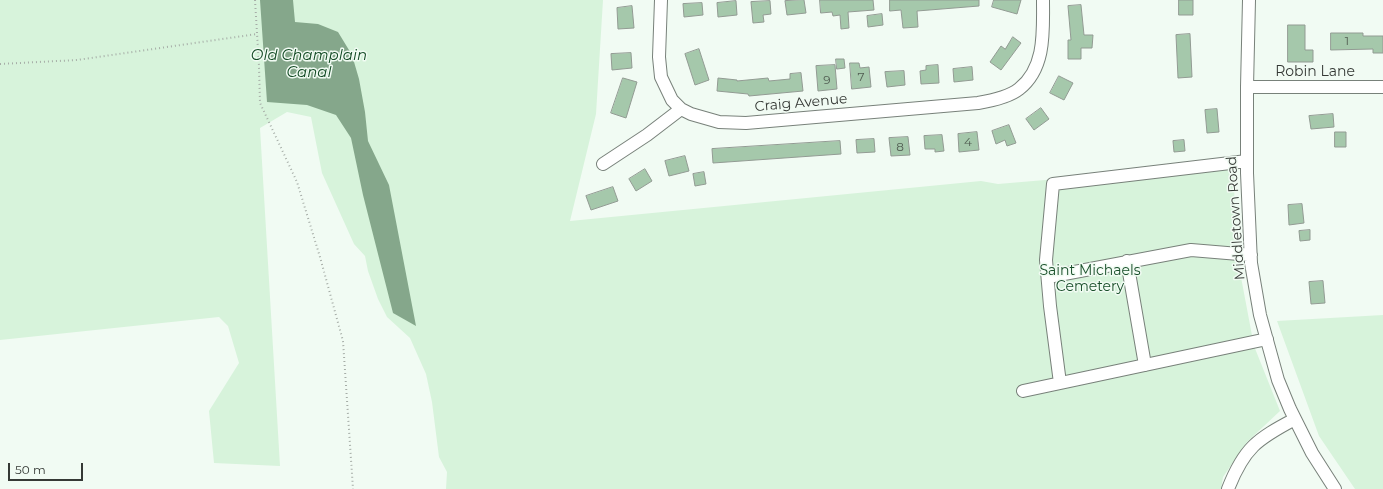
<!DOCTYPE html>
<html>
<head>
<meta charset="utf-8">
<style>
  body { margin:0 }
  #map { position:relative; width:1383px; height:489px; overflow:hidden; background:#f1fbf3; font-family:Montserrat,sans-serif }
  canvas { display:block }
  .scale { position:absolute; left:8px; top:463px; width:75px; height:18px; box-sizing:border-box; border:2px solid #353935; border-top:0; padding-left:5px; font-size:12px; line-height:14px; white-space:nowrap; color:#353935; -webkit-text-stroke:3px #f1fbf3; paint-order:stroke }
</style>
</head>
<body>
<div id="map">
<canvas width="1383" height="489"></canvas>
<div class="scale">50 m</div>
</div>
<script>
const ctx = document.querySelector('canvas').getContext('2d');
ctx.lineJoin = 'round';
function paint(path, color) { ctx.fillStyle = color; ctx.fill(path, 'evenodd'); }
function trace(path, color, width, dash) { ctx.strokeStyle = color; ctx.lineWidth = width; ctx.lineCap = dash ? 'butt' : 'round'; ctx.setLineDash(dash || []); ctx.stroke(path); }
function write(font, color, halo, rows, align = 'center') {
  ctx.font = font + ' Montserrat,sans-serif'; ctx.lineWidth = 3; ctx.setLineDash([]); ctx.textBaseline = 'middle'; ctx.strokeStyle = halo; ctx.fillStyle = color; for (const [text, x, y, turn = 0] of rows) {
    ctx.save(); ctx.translate(x, y); ctx.rotate((+turn || 0) * Math.PI / 180); ctx.textAlign = isNaN(turn) ? turn : align; if (halo) ctx.strokeText(text, 0, 0); ctx.fillText(text, 0, 0); ctx.restore();
  }
}
const green = new Path2D(`
  M 0,0 L 603,0 L 596,114 L 570,221 L 981,181 L 998,184 L 1233,164 L 1237,256 L 1254,346 L 1280,411 L 1247,442 L 1223,477 L 1221,489 L 446,489 L 447,472 L 439,457 L 432,402 L 426,374 L 410,338 L 387,317 L 378,299 L 368,271 L 365,256 L 354,244 L 322,173 L 311,117 L 287,112 L 260,128 L 280,466 L 214,463 L 209,411 L 239,363 L 228,326 L 219,317 L 0,340 Z
  M 1383,315 L 1383,489 L 1355,489 L 1319,436 L 1277,321 Z`);
const water = new Path2D(`
  M 260,0 L 293,0 L 295,22 L 318,24 L 338,32 L 352,55 L 359,79 L 365,112 L 368,141 L 389,185 L 416,326 L 393,313 L 363,195 L 351,138 L 336,115 L 307,105 L 267,102 Z`);
const building = new Path2D(`
  M 804,0 L 806,13 L 787,15 L 785,1 Z
  M 820,0 L 873,0 L 874,10 L 848,12 L 849,28 L 841,29 L 840,15 L 833,16 L 832,12 L 821,13 Z
  M 890,0 L 979,0 L 979,6 L 917,11 L 918,27 L 903,28 L 901,10 L 890,11 Z
  M 994,0 L 1021,0 L 1017,14 L 992,7 Z
  M 1179,0 L 1193,0 L 1193,15 L 1179,15 Z
  M 736,1 L 737,15 L 718,17 L 717,3 Z
  M 770,1 L 771,14 L 763,15 L 764,22 L 753,23 L 751,2 Z
  M 702,3 L 703,15 L 684,17 L 683,4 Z
  M 1081,5 L 1084,35 L 1093,35 L 1092,48 L 1081,48 L 1081,59 L 1068,59 L 1068,40 L 1071,40 L 1068,6 Z
  M 632,6 L 634,28 L 618,29 L 617,8 Z
  M 882,14 L 883,25 L 868,27 L 867,16 Z
  M 1288,25 L 1305,25 L 1305,50 L 1313,50 L 1313,62 L 1288,62 Z
  M 1331,33 L 1363,33 L 1363,36 L 1383,36 L 1383,53 L 1373,53 L 1373,49 L 1331,50 Z
  M 1190,34 L 1192,77 L 1178,78 L 1176,35 Z
  M 1013,37 L 1021,43 L 1001,70 L 990,62 L 1001,46 L 1005,49 Z
  M 699,49 L 709,80 L 695,85 L 685,54 Z
  M 631,53 L 632,68 L 612,70 L 611,54 Z
  M 836,59 L 844,59 L 845,68 L 837,69 Z
  M 850,63 L 859,63 L 860,68 L 869,67 L 871,87 L 852,89 Z
  M 835,65 L 837,89 L 818,91 L 816,66 Z
  M 938,65 L 939,83 L 921,84 L 920,71 L 926,70 L 926,66 Z
  M 972,67 L 973,80 L 954,82 L 953,69 Z
  M 904,71 L 905,85 L 887,87 L 885,72 Z
  M 801,73 L 803,91 L 749,96 L 748,94 L 717,91 L 718,78 L 737,80 L 737,81 L 768,78 L 769,81 L 790,79 L 790,74 Z
  M 1059,76 L 1073,83 L 1064,100 L 1050,93 Z
  M 623,78 L 637,82 L 626,118 L 611,113 Z
  M 1041,108 L 1049,119 L 1034,130 L 1026,119 Z
  M 1217,109 L 1219,132 L 1207,133 L 1205,110 Z
  M 1333,114 L 1334,127 L 1311,129 L 1309,116 Z
  M 1009,125 L 1016,143 L 1007,146 L 1005,140 L 996,144 L 992,131 Z
  M 977,132 L 979,150 L 959,152 L 958,134 Z
  M 1335,132 L 1346,132 L 1346,147 L 1335,147 Z
  M 942,135 L 944,151 L 935,152 L 935,149 L 925,149 L 924,136 Z
  M 908,137 L 910,155 L 891,156 L 889,138 Z
  M 874,139 L 875,152 L 857,153 L 856,140 Z
  M 1184,140 L 1185,151 L 1174,152 L 1173,141 Z
  M 840,141 L 841,154 L 713,163 L 712,149 Z
  M 685,156 L 689,171 L 669,176 L 665,161 Z
  M 645,169 L 652,181 L 636,191 L 629,179 Z
  M 704,172 L 706,184 L 695,186 L 693,174 Z
  M 613,187 L 618,201 L 591,210 L 586,196 Z
  M 1302,204 L 1304,223 L 1289,225 L 1288,205 Z
  M 1310,230 L 1310,240 L 1300,241 L 1299,231 Z
  M 1323,281 L 1325,303 L 1311,304 L 1309,282 Z`);
const path = new Path2D(`
  M 255,0 L 259,66 L 260,103 L 297,182 L 320,257 L 343,341 L 353,489
  M 0,64 L 77,60 L 257,34`);
const minor = new Path2D(`
  M 661,0 L 659,57 L 661,77 L 672,100 L 681,109
  M 1249,0 L 1247,87 L 1247,173 L 1251,263 L 1260,315 L 1278,380 L 1290,409 L 1312,453 L 1335,489
  M 1247,87 L 1383,87
  M 603,164 L 647,135 L 681,109 L 691,114 L 719,122 L 746,123 L 978,103 C 990,101 1009,97 1019,89 C 1046,68 1043,31 1043,0
  M 1127,261 L 1145,365
  M 1048,277 L 1191,250 L 1251,255
  M 1060,383 L 1050,306 L 1046,260 L 1053,184 L 1247,161
  M 1023,391 L 1267,339
  M 1228,489 C 1244,448 1257,439 1295,419`);
const numberNames = [
  ["1",1347,41],
  ["7",861,77],
  ["9",827,80],
  ["4",968,142],
  ["8",900,147]
];
const streetNames = [
  ["Robin Lane",1315,72],
  ["Craig Avenue",801,103,-5],
  ["Middletown Road",1236,218,-94]
];
const parkNames = [
  ["Saint Michaels",1090,271],
  ["Cemetery",1090,287]
];
const waterNames = [
  ["Old Champlain",309,56],
  ["Canal",309,73]
];
paint(green, '#d7f3db');
paint(water, '#85a78b');
paint(building, '#a5c8ab');
trace(building, '#929b93', 1);
trace(minor, '#78817a', 14);
trace(path, '#a6ada7', 2, [1, 3]);
trace(minor, '#fff', 12);
write('12px', '#515d52', null, numberNames);
write('14px', '#353935', '#f1fbf3', streetNames);
write('14px', '#1a502b', '#f1fbf3', parkNames);
write('italic 15px', '#124a24', '#f1fbf3', waterNames);
</script>
</body>
</html>
